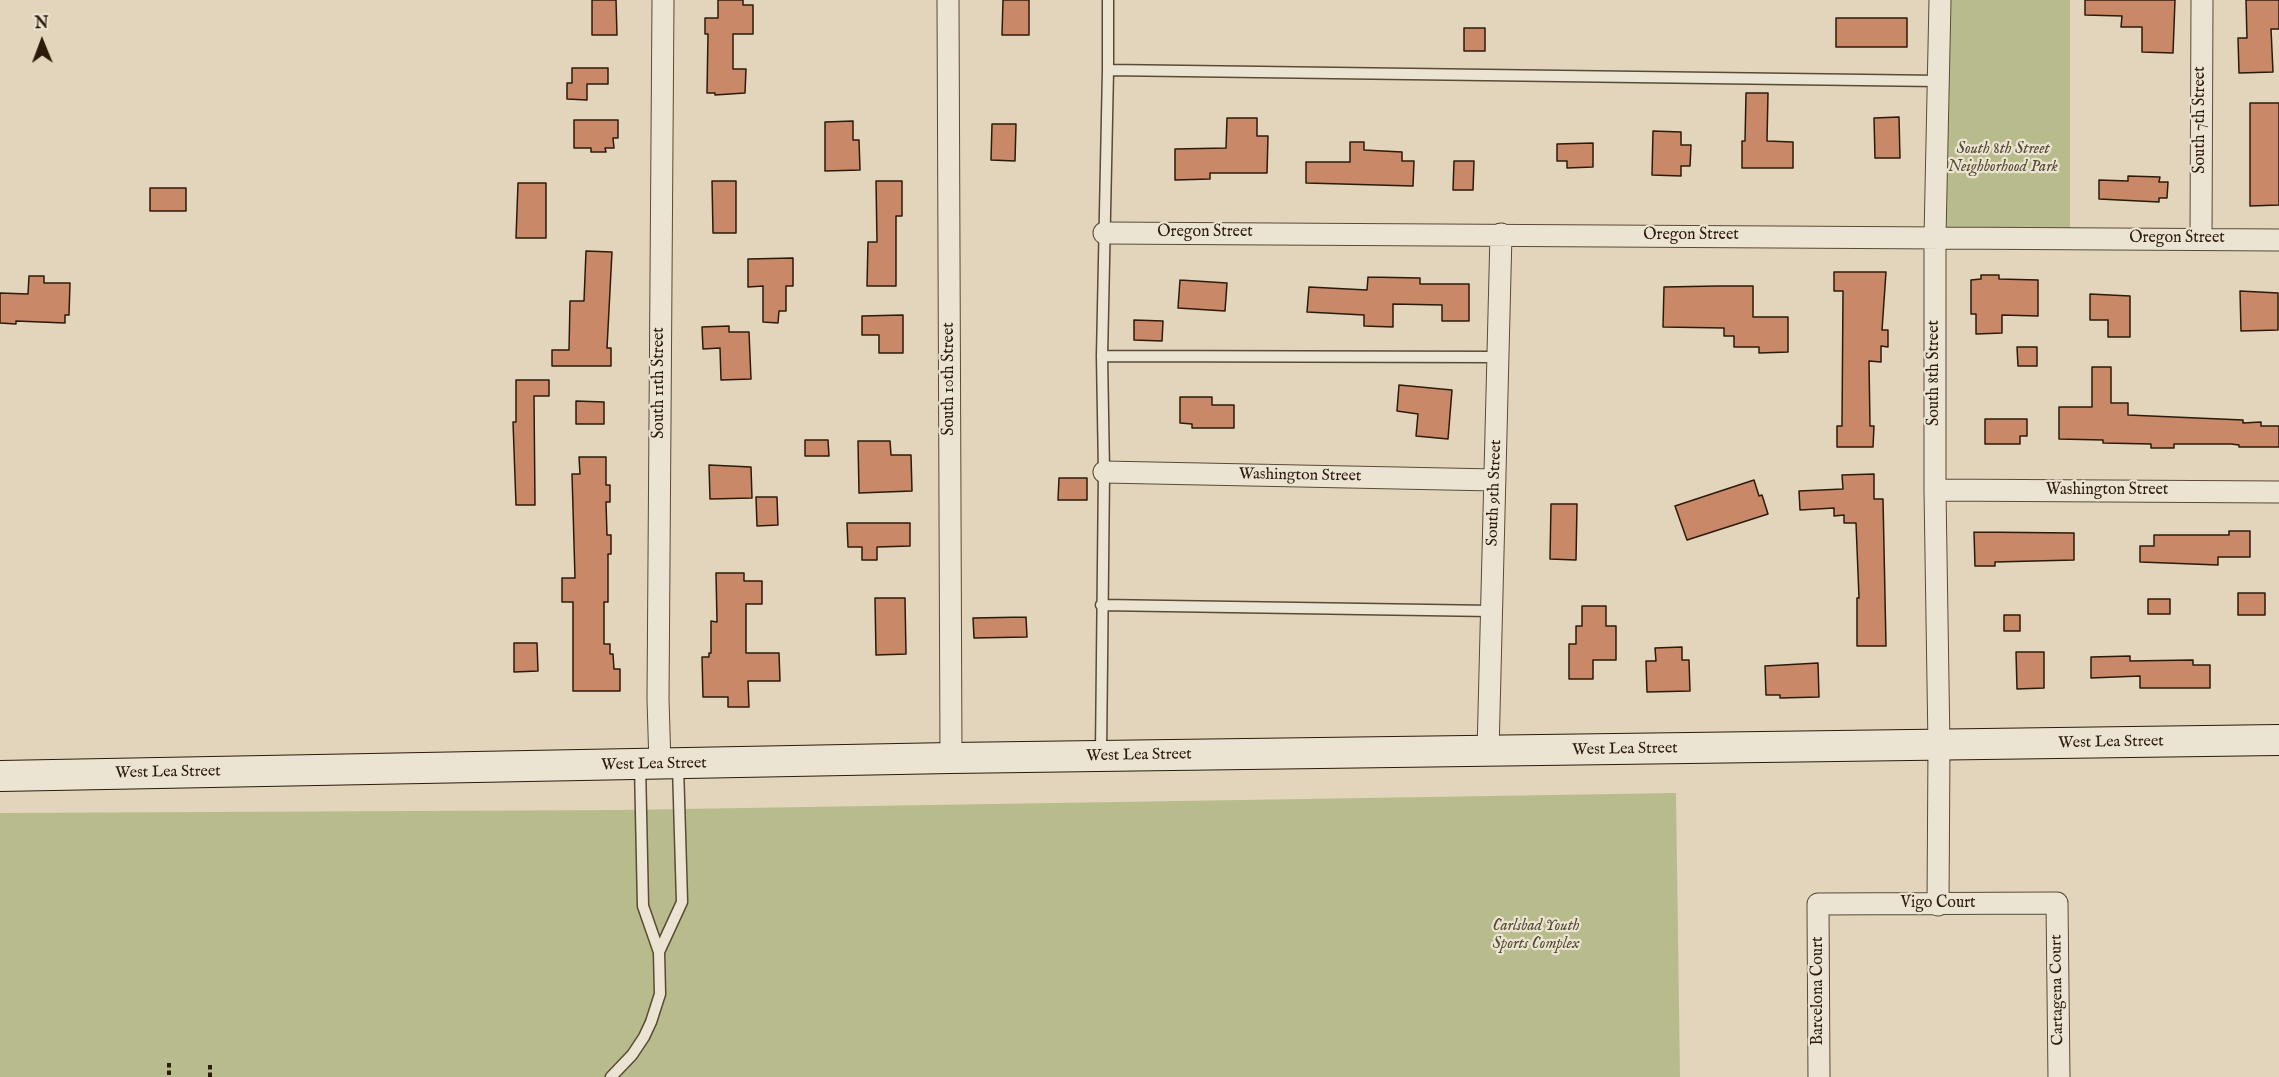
<!DOCTYPE html>
<style>
body{margin:0}
#map{position:relative;width:2279px;height:1077px;overflow:hidden;background:#e2d5bb;font-family:"IM FELL English",serif}
canvas{display:block}
.north{position:absolute;left:12px;top:12px;width:60px;height:60px;-webkit-text-stroke:4px #ece4d3;paint-order:stroke;rotate:359deg;font-size:16px;font-weight:700;line-height:24px;text-align:center;color:#2c1b0a}
.north::after{content:'';display:block;margin:auto;width:21px;height:27px;background:#2c1b0a;clip-path:polygon(50% 0,100% 100%,50% 72%,0 100%)}
</style>
<div id="map">
<canvas width="2279" height="1077"></canvas>
<div class="north">N</div>
</div>
<script>
const g = document.querySelector('canvas').getContext('2d');
g.lineJoin = 'round';
function paint(path, color) { g.fillStyle = color; g.fill(path, 'evenodd'); }
const poly = rows => new Path2D(rows.map(r => 'M' + r).join(''));
function strokePath(path, color, width, dash) { g.strokeStyle = color; g.lineWidth = width; g.lineCap = dash ? 'butt' : 'round'; g.setLineDash(dash || []); g.stroke(path); }
function drawText(font, color, halo, rows, align = 'center') {
  g.font = font + ' "IM FELL English",serif'; g.lineWidth = 4.5; g.setLineDash([]); g.textBaseline = 'middle'; g.strokeStyle = halo; g.fillStyle = color; for (const [text, x, y, turn = 0] of rows) {
    g.save(); g.translate(x, y); g.rotate((+turn || 0) * Math.PI / 180); g.textAlign = isNaN(turn) ? turn : align; if (halo) g.strokeText(text, 0, 0); g.fillText(text, 0, 0); g.restore();
  }
}
const green = poly([
 [1940,0,2070,0,2070,239,1935,237],
 [1676,793,1680,1077,0,1077,0,813,620,810]
]);
const building = poly([
 [592,0,616,0,617,35,592,35,592,0],
 [718,0,743,0,743,5,753,5,753,34,733,34,733,69,746,69,745,93,715,95,715,93,707,93,708,34,705,34,705,18,718,18,718,0],
 [1003,0,1029,0,1029,35,1002,35,1003,0],
 [2085,0,2175,0,2173,53,2142,52,2142,27,2121,27,2122,16,2085,15,2085,0],
 [2246,0,2279,0,2279,29,2271,29,2273,72,2239,73,2238,38,2247,38,2246,0],
 [1836,18,1907,18,1907,47,1836,47,1836,18],
 [1464,28,1485,28,1485,51,1464,51,1464,28],
 [572,68,608,68,608,84,587,84,587,100,567,99,567,83,572,83,572,68],
 [1746,93,1768,93,1767,141,1793,142,1793,168,1742,168,1742,141,1745,141,1746,93],
 [2250,103,2279,103,2279,205,2250,206,2250,103],
 [1899,117,1900,158,1875,158,1874,118,1899,117],
 [1227,118,1257,118,1257,136,1268,136,1267,173,1210,173,1210,179,1175,180,1175,149,1226,148,1227,118],
 [574,120,618,120,618,138,613,138,614,148,605,148,606,152,591,152,591,148,574,148,574,120],
 [853,121,853,140,859,140,860,170,825,171,825,122,853,121],
 [992,124,1016,124,1015,161,991,160,992,124],
 [1653,131,1681,132,1681,145,1691,145,1690,166,1681,166,1681,176,1652,175,1653,131],
 [1350,142,1364,142,1364,150,1402,152,1402,161,1414,161,1413,186,1306,183,1306,162,1350,162,1350,142],
 [1593,143,1593,167,1567,168,1567,161,1557,161,1557,144,1593,143],
 [1454,161,1474,161,1473,190,1453,190,1454,161],
 [2128,176,2160,177,2159,182,2168,182,2167,198,2159,198,2159,202,2099,199,2099,180,2128,181,2128,176],
 [712,181,736,181,736,233,713,233,712,181],
 [876,181,902,181,902,216,896,216,896,286,867,286,868,242,877,242,876,181],
 [518,183,546,183,546,238,516,238,518,183],
 [150,188,186,188,186,211,150,211,150,188],
 [586,251,612,252,607,348,611,348,611,366,552,366,552,350,569,350,570,301,584,301,586,251],
 [793,258,793,286,786,286,786,311,779,311,778,323,763,322,763,286,748,287,748,259,793,258],
 [1834,272,1886,272,1882,330,1888,330,1888,347,1881,346,1881,362,1869,361,1870,426,1874,426,1873,447,1837,447,1837,426,1842,426,1843,291,1834,291,1834,272],
 [1981,275,1999,275,1999,279,2038,280,2038,316,2002,315,2002,333,1976,334,1976,314,1971,314,1971,280,1981,279,1981,275],
 [29,276,44,276,44,283,70,283,69,315,65,315,65,323,16,321,16,324,0,323,0,293,28,294,29,276],
 [1368,277,1420,278,1420,284,1469,284,1469,321,1442,321,1442,305,1393,304,1393,327,1364,326,1364,315,1307,312,1309,287,1367,290,1368,277],
 [1180,280,1227,283,1225,311,1178,308,1180,280],
 [1718,286,1753,286,1753,317,1788,317,1788,352,1759,353,1759,347,1734,347,1734,336,1724,336,1724,328,1663,327,1664,287,1718,286],
 [2240,291,2278,293,2278,330,2241,331,2240,291],
 [2090,294,2130,296,2130,337,2108,337,2108,320,2090,320,2090,294],
 [903,315,903,353,879,353,879,335,862,335,862,316,903,315],
 [1134,320,1163,321,1162,341,1134,340,1134,320],
 [729,326,729,332,749,332,751,379,721,380,720,348,703,349,702,327,729,326],
 [2017,347,2037,347,2037,366,2018,366,2017,347],
 [2092,367,2111,367,2111,403,2128,403,2128,415,2243,420,2243,423,2261,422,2261,426,2279,426,2279,447,2239,447,2239,445,2231,444,2174,444,2174,448,2151,448,2151,444,2103,443,2103,440,2059,439,2059,407,2092,407,2092,367],
 [516,380,549,380,549,396,534,396,535,505,516,505,513,422,516,422,516,380],
 [1399,385,1452,390,1448,439,1416,436,1418,414,1397,411,1399,385],
 [1180,397,1212,397,1212,405,1234,405,1234,428,1192,428,1192,424,1180,423,1180,397],
 [576,401,604,402,604,424,576,424,576,401],
 [1985,419,2027,419,2027,436,2020,436,2020,444,1985,444,1985,419],
 [805,440,828,440,829,456,805,456,805,440],
 [858,441,890,441,891,455,911,455,912,491,859,493,858,441],
 [579,457,606,457,606,485,610,485,610,502,606,502,607,535,611,535,611,554,608,554,608,602,604,602,604,644,610,644,610,654,613,654,614,669,620,669,620,691,573,691,573,602,562,602,562,578,575,578,572,474,580,474,579,457],
 [709,465,751,467,752,498,710,499,709,465],
 [1874,474,1874,499,1883,499,1886,646,1857,646,1857,598,1859,598,1856,523,1844,523,1844,515,1834,516,1834,508,1800,510,1799,491,1843,489,1842,475,1874,474],
 [1059,478,1087,478,1087,500,1058,500,1059,478],
 [1754,480,1759,496,1762,495,1768,514,1687,540,1675,506,1754,480],
 [756,497,777,497,778,525,757,526,756,497],
 [1551,504,1577,504,1576,560,1550,559,1551,504],
 [847,523,910,523,910,546,877,547,877,560,862,560,862,547,848,547,847,523],
 [2229,531,2250,531,2250,557,2218,557,2218,565,2140,562,2140,546,2154,546,2154,535,2229,535,2229,531],
 [1974,532,2074,533,2074,560,1995,562,1995,566,1975,566,1974,532],
 [716,573,744,573,744,581,762,581,762,604,746,604,746,653,779,653,780,681,748,681,749,707,728,707,728,697,703,697,702,657,709,657,709,653,711,653,711,621,717,622,716,573],
 [2238,593,2265,593,2265,615,2238,615,2238,593],
 [875,598,905,598,906,654,876,655,875,598],
 [2148,599,2170,599,2170,614,2148,614,2148,599],
 [1582,606,1606,606,1606,626,1616,626,1616,660,1593,660,1593,679,1569,679,1569,644,1576,644,1576,626,1582,626,1582,606],
 [2004,615,2020,615,2020,631,2004,631,2004,615],
 [1026,617,1027,637,974,638,973,618,1026,617],
 [514,643,537,643,538,671,514,672,514,643],
 [1682,647,1682,660,1689,660,1690,691,1647,692,1646,661,1656,661,1655,648,1682,647],
 [2016,652,2044,652,2044,688,2017,689,2016,652],
 [2130,656,2130,661,2193,660,2193,665,2210,665,2210,688,2140,688,2140,676,2091,678,2091,657,2130,656],
 [1818,663,1819,697,1780,698,1780,695,1766,695,1765,666,1818,663]
]);
const path = poly([
 [169,1063,169,1077],
 [210,1065,210,1077]
]);
const lane = poly([
 [1108,70,1108,0],
 [1102,356,1108,70,1938,81],
 [1101,605,1492,611],
 [1101,754,1104,472,1102,356,1499,357],
 [659,952,682,902,678,766],
 [611,1077,632,1055,644,1037,651,1022,660,994,659,952,643,906,640,765]
]);
const street = poly([
 [948,0,951,758],
 [1104,233,2279,240],
 [2201,239,2202,0],
 [1104,472,1495,480],
 [1935,490,2279,492],
 [1488,752,1501,234],
 [660,765,658,699,663,0],
 [1938,905,1939,746,1935,490,1935,237,1940,0],
 [1819,1077,1818,904,2057,903,2059,1077]
]);
const secondary = poly([
 [0,776,951,758,2279,740]
]);
const streetNames = [
 ["South 7th Street",2201,120,-90],
 ["Oregon Street",1205,233],
 ["Oregon Street",1691,236],
 ["Oregon Street",2177,239],
 ["South 8th Street",1935,373,-90],
 ["South 10th Street",950,379,-90],
 ["South 11th Street",660,383,-90],
 ["Washington Street",1300,476,1],
 ["Washington Street",2107,491],
 ["South 9th Street",1495,493,-88],
 ["West Lea Street",2111,743,-1],
 ["West Lea Street",1625,750,-1],
 ["West Lea Street",1139,756,-1],
 ["West Lea Street",654,765,-1],
 ["West Lea Street",168,773,-1],
 ["Vigo Court",1938,904],
 ["Cartagena Court",2058,990,-91],
 ["Barcelona Court",1819,991,-90]
];
const parkNames = [
 ["South 8th Street",2003,150],
 ["Neighborhood Park",2003,168],
 ["Carlsbad Youth",1536,927],
 ["Sports Complex",1536,945]
];
paint(green, '#b8bc8c');
paint(building, '#c98868');
strokePath(building, '#2c1b0a', 1.5);
strokePath(lane, '#5a4a36', 13);
strokePath(street, '#5a4a36', 23);
strokePath(secondary, '#2c1b0a', 32);
strokePath(path, '#2c1b0a', 4, [4.5, 3]);
strokePath(lane, '#ece4d3', 10);
strokePath(street, '#ece4d3', 21);
strokePath(secondary, '#ece4d3', 30);
drawText('16px', '#2c1b0a', '#ece4d3', streetNames);
drawText('italic 16px', '#564b31', '#ece4d3', parkNames);
</script>
